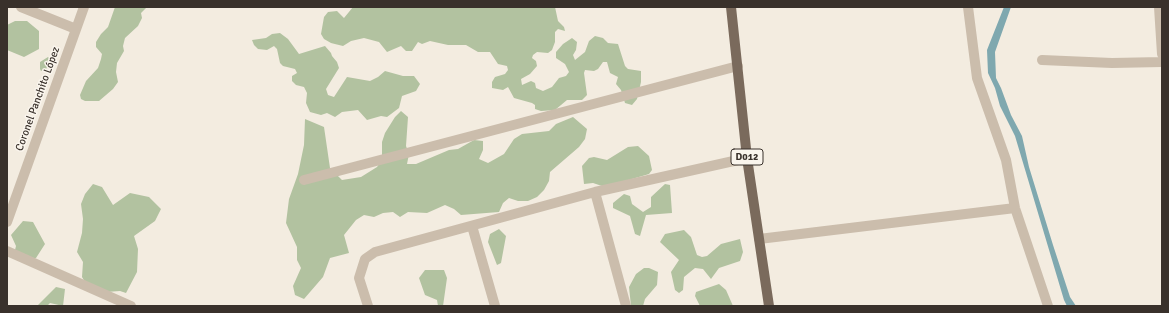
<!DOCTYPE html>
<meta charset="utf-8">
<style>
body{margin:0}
#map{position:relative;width:1169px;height:313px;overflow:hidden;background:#f3ece0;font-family:Signika,sans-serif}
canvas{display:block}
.frame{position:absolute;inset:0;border:8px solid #39312b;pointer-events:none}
</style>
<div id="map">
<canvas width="1169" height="313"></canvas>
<div class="frame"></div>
</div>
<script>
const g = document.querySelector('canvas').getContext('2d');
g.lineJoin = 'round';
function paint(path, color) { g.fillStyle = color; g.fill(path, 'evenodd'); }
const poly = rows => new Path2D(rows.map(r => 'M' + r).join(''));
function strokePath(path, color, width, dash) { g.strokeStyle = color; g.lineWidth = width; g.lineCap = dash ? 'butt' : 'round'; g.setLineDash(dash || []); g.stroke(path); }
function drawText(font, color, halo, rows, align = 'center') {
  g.font = font + ' Signika,sans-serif'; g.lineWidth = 3; g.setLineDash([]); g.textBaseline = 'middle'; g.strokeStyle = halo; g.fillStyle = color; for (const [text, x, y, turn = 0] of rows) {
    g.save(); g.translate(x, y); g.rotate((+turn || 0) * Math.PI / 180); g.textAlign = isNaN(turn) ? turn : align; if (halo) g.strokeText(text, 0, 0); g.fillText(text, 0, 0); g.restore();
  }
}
const green = poly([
 [115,7,147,7,141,13,142,18,138,26,125,38,123,46,124,51,117,63,116,72,118,82,113,89,99,101,85,101,81,99,80,95,86,81,98,68,101,59,102,54,96,47,96,42,101,34,108,27],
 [353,7,555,7,558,21,564,27,565,31,558,29,555,32,555,42,552,50,548,53,537,52,533,55,532,58,536,61,537,66,530,74,521,79,522,85,531,81,535,83,536,88,543,91,552,87,559,78,566,76,569,72,565,64,556,58,556,52,563,44,572,38,577,42,576,50,573,55,575,60,585,52,589,41,595,36,603,38,608,43,618,44,625,66,628,69,641,71,641,82,637,99,632,105,625,103,621,90,616,84,618,77,610,73,607,62,603,62,598,69,594,71,585,70,584,73,587,95,582,100,567,100,555,110,541,111,535,109,535,105,532,103,514,98,508,87,503,90,492,88,492,82,495,77,505,74,508,70,507,66,498,64,490,52,478,52,466,45,448,45,430,41,422,44,418,42,412,51,406,51,401,46,387,52,379,42,364,38,351,41,343,46,331,43,324,39,321,34,324,17,328,12,337,11,344,18],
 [15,21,27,21,39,31,39,49,24,57,7,50,7,25],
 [280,33,288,39,299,54,325,46,331,53,332,56,337,62,339,68,326,89,328,95,334,97,347,77,370,81,378,77,385,71,403,76,414,76,420,84,416,91,402,96,399,108,387,117,381,116,367,120,358,110,342,112,335,117,327,113,321,115,310,112,306,103,307,93,304,87,296,85,292,81,292,76,297,73,295,69,283,66,280,63,277,49,274,46,267,50,258,49,254,45,252,40,266,38,272,34],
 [48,57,53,61,54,65,41,71,40,69,40,62],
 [401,111,408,117,406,146,409,154,407,164,416,164,449,150,458,149,474,140,483,141,483,150,479,159,488,163,504,154,514,139,522,134,549,131,556,124,573,117,587,129,585,139,579,147,550,172,549,181,544,190,537,197,528,201,518,201,509,198,503,203,499,212,461,215,454,209,445,205,427,213,408,212,400,217,393,212,383,213,374,217,364,215,356,220,344,235,349,253,330,258,323,277,304,299,295,295,293,286,301,268,297,260,297,247,286,223,289,199,298,174,304,145,305,119,324,127,330,168,342,180,361,177,377,167,382,160,382,142,385,133,395,117],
 [638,146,649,156,652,170,649,174,605,187,593,183,584,184,582,166,589,158,594,157,607,160,628,147],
 [93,184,102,187,113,205,130,193,149,197,161,209,155,221,134,236,138,249,137,272,126,293,120,291,106,292,88,287,82,277,83,262,77,252,82,233,83,219,81,204,85,194],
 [665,184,670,185,672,213,646,215,640,236,635,234,630,216,613,208,613,203,624,194,630,196,632,204,643,212,651,207,651,197],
 [23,221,33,222,45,244,36,258,28,261,15,250,16,246,11,235],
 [499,229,506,236,501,263,497,265,488,242,490,234],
 [684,230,691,237,697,255,702,257,707,256,721,244,740,239,743,252,740,261,719,268,711,279,703,269,695,268,684,277,683,290,679,293,675,290,671,272,679,260,660,242,665,234],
 [644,268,649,268,658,272,657,285,645,299,643,306,631,306,629,287,636,274],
 [425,270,444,270,447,278,443,306,438,306,437,300,425,295,419,278],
 [719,284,726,290,733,306,700,306,695,296,696,292],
 [56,287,65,289,63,306,50,303,47,306,37,306]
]);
const water = poly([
 [1004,7,1011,7,995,52,996,78,1001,88,1011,115,1022,136,1029,167,1053,245,1070,297,1076,306,1067,306,1064,300,1015,136,1000,106,995,88,988,73,987,50]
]);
const minor = poly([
 [21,7,76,29],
 [968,7,977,78,1006,160,1015,208,1048,306],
 [1159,7,1162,54],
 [1042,60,1112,63,1162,62],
 [304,180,738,66],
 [595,192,626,306],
 [7,222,84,7],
 [472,226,495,306],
 [759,239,1015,208],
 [7,251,131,306],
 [368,306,359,278,365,259,375,252,595,192,747,158]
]);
const primary = poly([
 [731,7,747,158,769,306]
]);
const shields = [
 [747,157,32]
];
const shieldNames = [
 ["D012",747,157]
];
const streetNames = [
 ["Coronel Panchito López",38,99,-70]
];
paint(green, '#b2c2a0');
paint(water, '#7fa8af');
strokePath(minor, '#cbbdac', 10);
strokePath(primary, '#7a6a5c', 10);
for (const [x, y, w] of shields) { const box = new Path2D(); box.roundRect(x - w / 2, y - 8, w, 16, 3); g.fillStyle = '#faf5ed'; g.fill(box); strokePath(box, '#39312b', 1); }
drawText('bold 10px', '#39312b', null, shieldNames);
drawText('11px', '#39312b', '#faf5ed', streetNames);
</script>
